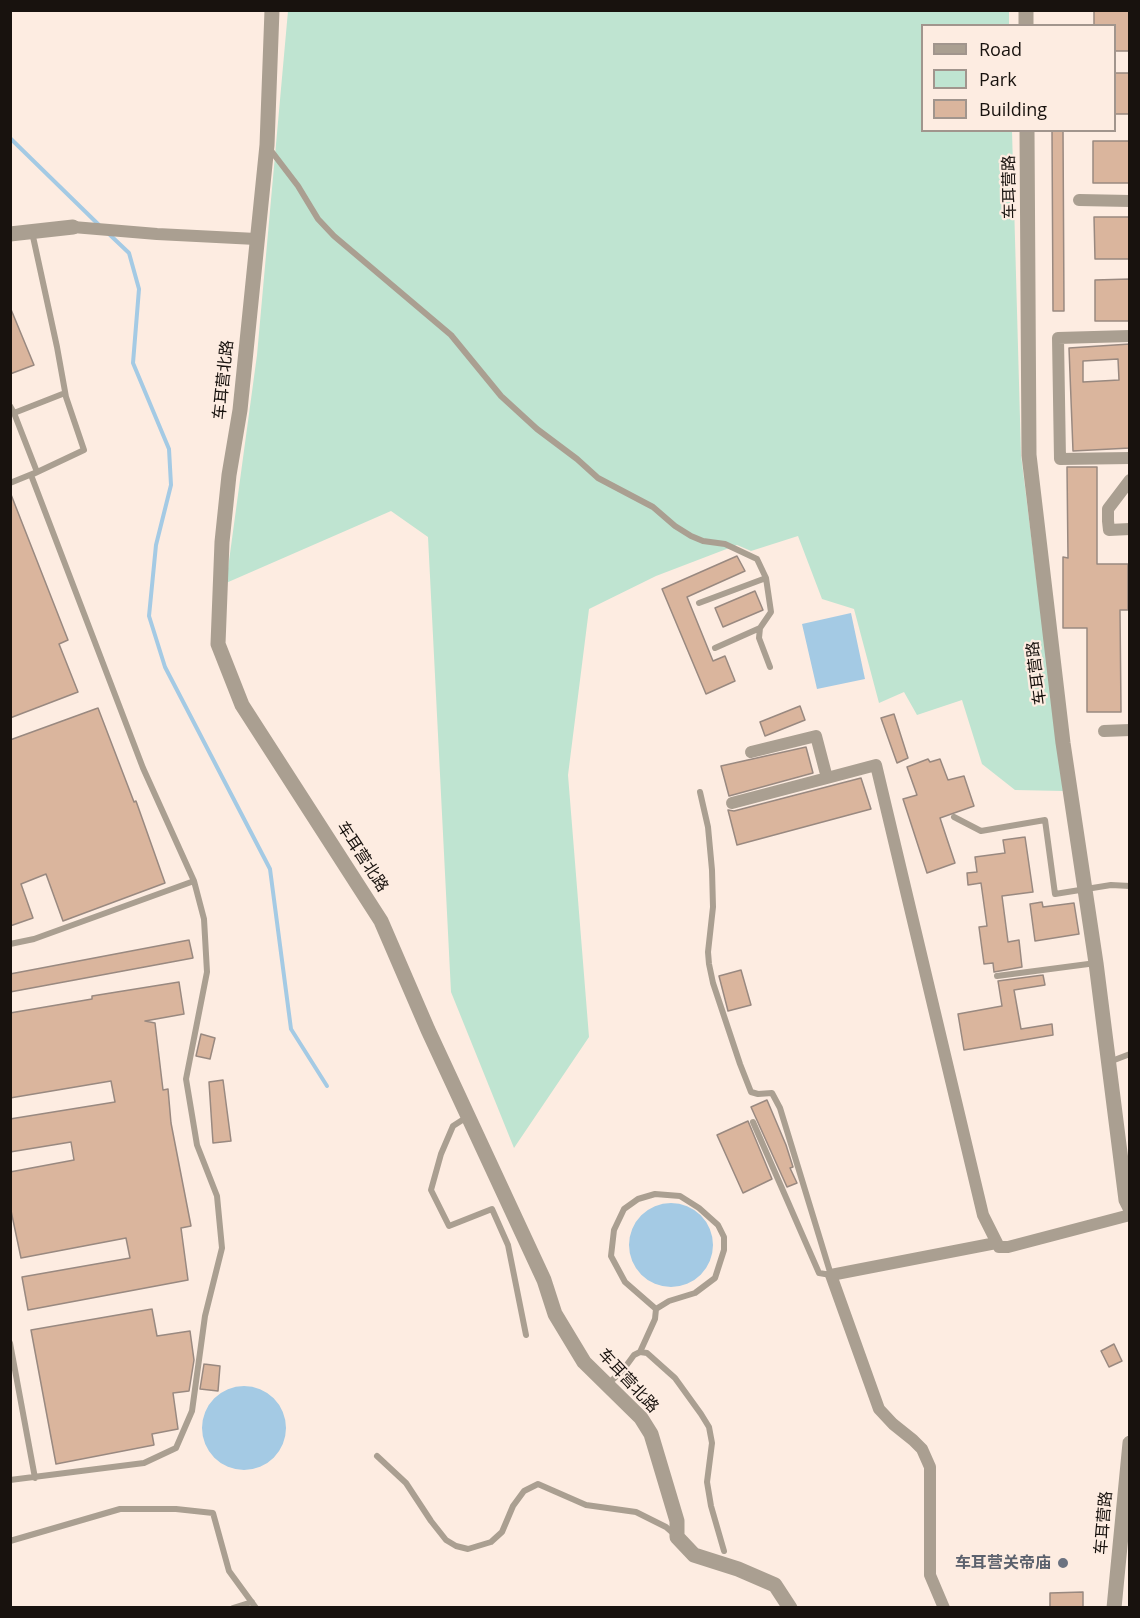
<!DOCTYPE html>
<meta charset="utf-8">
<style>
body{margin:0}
#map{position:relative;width:1140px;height:1618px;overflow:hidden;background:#fdece1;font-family:"Open Sans",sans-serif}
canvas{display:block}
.frame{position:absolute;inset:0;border:12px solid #18120e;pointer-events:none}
.legend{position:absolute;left:921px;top:24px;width:195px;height:108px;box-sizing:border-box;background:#fdece1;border:2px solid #a1958d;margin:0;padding:8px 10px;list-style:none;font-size:18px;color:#18120e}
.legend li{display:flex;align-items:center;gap:12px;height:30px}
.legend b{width:30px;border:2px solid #a1958d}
</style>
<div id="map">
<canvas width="1140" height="1618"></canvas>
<div class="frame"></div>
<ul class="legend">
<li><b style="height:8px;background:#aa9f91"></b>Road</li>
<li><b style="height:16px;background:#bfe4d1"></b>Park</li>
<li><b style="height:16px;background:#dab59d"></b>Building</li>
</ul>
</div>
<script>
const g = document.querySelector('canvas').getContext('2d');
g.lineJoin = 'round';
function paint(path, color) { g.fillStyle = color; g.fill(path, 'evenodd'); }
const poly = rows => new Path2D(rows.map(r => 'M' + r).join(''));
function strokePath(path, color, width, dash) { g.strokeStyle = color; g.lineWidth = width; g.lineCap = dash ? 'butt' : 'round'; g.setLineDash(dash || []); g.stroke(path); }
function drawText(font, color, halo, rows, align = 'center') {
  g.font = font + ' "Open Sans","Noto Sans SC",sans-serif'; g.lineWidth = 4.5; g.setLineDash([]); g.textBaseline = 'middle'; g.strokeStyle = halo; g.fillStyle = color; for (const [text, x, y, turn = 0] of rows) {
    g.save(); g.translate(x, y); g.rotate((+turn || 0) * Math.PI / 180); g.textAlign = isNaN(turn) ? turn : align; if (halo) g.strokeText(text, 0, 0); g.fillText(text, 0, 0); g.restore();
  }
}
const green = poly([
 [288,11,1009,11,1009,25,922,26,922,130,1012,131,1021,455,1063,791,1015,790,982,764,962,700,917,715,904,692,879,703,854,609,822,599,798,536,751,551,737,545,656,576,589,609,568,775,589,1037,514,1148,451,992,428,537,391,511,226,583,257,355]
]);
const water = poly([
 [851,613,865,679,817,689,802,624],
 '629 1245a42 42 0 1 1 84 0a42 42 0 1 1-84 0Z',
 '202 1428a42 42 0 1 1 84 0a42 42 0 1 1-84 0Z'
]);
const stream = poly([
 [10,138,99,225],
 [109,234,129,253,139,289,133,363,169,449,171,485,156,545,149,616,165,667,270,869,291,1029,327,1086]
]);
const building = poly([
 [1094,10,1130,10,1130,51,1114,51,1114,26,1094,26,1094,10],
 [1114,73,1130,73,1130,114,1114,114,1114,73],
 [1052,130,1063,130,1064,311,1053,311,1052,130],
 [1093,141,1130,141,1130,183,1093,183,1093,141],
 [1094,217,1130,217,1130,259,1095,259,1094,217],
 [1130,279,1130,321,1095,321,1095,280,1130,279],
 [10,307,34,365,10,374,10,307],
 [1130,344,1130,448,1073,451,1069,348,1130,344],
 [1118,359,1119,380,1083,382,1083,361,1118,359],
 [1067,467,1097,467,1097,564,1128,564,1128,610,1120,610,1121,712,1087,712,1087,628,1063,628,1063,557,1068,558,1067,467],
 [10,492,68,640,59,644,78,692,10,718,10,492],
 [737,556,745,571,687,597,713,661,725,656,735,681,706,694,662,589,737,556],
 [755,591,763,610,723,627,715,608,755,591],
 [800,706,805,720,765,736,760,722,800,706],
 [98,708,134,802,136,801,165,883,63,921,46,874,21,884,33,918,10,926,10,740,98,708],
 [894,714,908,758,897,763,881,718,894,714],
 [806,747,813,773,729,796,721,766,806,747],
 [928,759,930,762,940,759,948,780,964,776,974,806,940,818,955,863,927,873,903,799,917,795,907,767,928,759],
 [861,778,871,809,737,845,728,810,734,811,861,778],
 [1025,837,1033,892,1002,896,1008,942,1019,940,1022,967,994,972,993,963,984,964,979,927,987,926,981,883,968,885,967,873,977,872,975,857,1005,853,1003,840,1025,837],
 [1042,902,1043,907,1074,903,1079,934,1035,941,1030,904,1042,902],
 [189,940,193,958,10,992,10,974,189,940],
 [741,970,751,1005,728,1011,719,976,741,970],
 [1043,975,1045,985,1014,990,1021,1029,1052,1024,1053,1035,964,1050,958,1014,1002,1006,998,981,1043,975],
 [179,982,184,1014,145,1021,155,1023,163,1090,168,1089,171,1123,191,1226,181,1228,188,1280,28,1310,22,1277,130,1258,126,1238,21,1258,10,1206,10,1172,74,1160,71,1142,10,1152,10,1119,115,1102,111,1081,10,1098,10,1013,92,999,92,996,179,982],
 [201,1034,215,1038,210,1059,196,1056,201,1034],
 [223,1080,231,1141,213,1143,209,1082,223,1080],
 [767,1100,786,1145,793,1167,790,1168,797,1183,787,1187,751,1107,767,1100],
 [748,1121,772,1179,743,1193,717,1135,748,1121],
 [152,1309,157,1336,190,1331,194,1360,189,1391,173,1393,178,1429,152,1434,154,1445,56,1464,31,1330,152,1309],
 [1114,1344,1122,1361,1109,1367,1101,1351,1114,1344],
 [204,1364,220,1366,218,1391,200,1389,204,1364],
 [1083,1592,1083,1608,1050,1608,1050,1593,1083,1592]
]);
const service = poly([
 [269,148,298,186,318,219,334,236,451,335,501,396,537,429,577,459,598,478,653,507,675,526,691,536,703,541,725,544,757,559,766,578,771,612,760,628,759,638,770,667],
 [10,406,14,413,65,393],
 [10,483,37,472,14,413],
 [699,603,766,578],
 [715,648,760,628],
 [700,792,708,827,712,870,713,907,708,952,709,964,713,983,740,1064,751,1092,758,1094,772,1093,780,1108,831,1275,819,1273,753,1122],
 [954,817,981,831,1045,820,1055,894,1111,885,1130,886],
 [10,944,34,939,194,881],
 [997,976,1096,963],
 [1109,1062,1130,1054],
 [467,1117,453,1126,441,1154,431,1190,449,1226,492,1209,508,1245,526,1335],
 [10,1343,35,1478],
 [640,1352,655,1319,656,1309,625,1282,611,1256,614,1230,624,1209,638,1199,655,1194,680,1196,699,1208,718,1225,724,1237,724,1250,715,1278,695,1293,669,1301,656,1309],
 [608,1384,623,1370,634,1355,640,1352,647,1353,675,1378,701,1414,709,1427,712,1443,707,1482,711,1506,724,1551],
 [377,1456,406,1483,431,1521,446,1540,456,1546,468,1549,491,1542,502,1532,513,1506,524,1491,538,1484,586,1505,636,1512,666,1527,674,1534],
 [10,1480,144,1463,176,1448,192,1411,205,1316,222,1248,217,1196,197,1145,186,1079,207,972,204,919,194,881,143,768,31,475,84,450,66,397,57,347,32,232],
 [10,1541,120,1509,176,1509,213,1513,229,1571,256,1608],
 [233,1608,252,1602]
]);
const minor = poly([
 [1079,200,1130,201],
 [73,227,157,234,256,239],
 [1130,336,1058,338,1060,459,1130,458],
 [1130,480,1108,509,1108,521,1109,530,1130,529],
 [1104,731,1130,730],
 [751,752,816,736,827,778,876,765,983,1215,999,1247,1008,1247,1130,1215],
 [732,803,827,778],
 [944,1608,930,1575,930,1467,922,1449,913,1440,893,1424,879,1409,831,1275,996,1243]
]);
const tertiary = poly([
 [272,10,267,145,240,410,229,475,222,542,218,644,242,705,381,921,428,1030,544,1280,555,1314,584,1362,641,1418,651,1434,677,1521,677,1537,694,1555,738,1569,775,1585,790,1608],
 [1026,10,1026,26],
 [1027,130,1029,455,1063,743,1096,963,1126,1200,1130,1208],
 [10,234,73,227],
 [1114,1608,1130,1443]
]);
const markers = [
 [1063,1563,6,"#6b7280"]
];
const streetNames = [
 ["车耳营路",1010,187,-91],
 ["车耳营北路",224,380,-84],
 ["车耳营路",1037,673,-97],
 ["车耳营北路",362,857,57],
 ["车耳营北路",628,1381,47],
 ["车耳营路",1104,1523,-85]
];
const worshipNames = [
 ["车耳营关帝庙",1051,1563]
];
paint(green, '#bfe4d1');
paint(water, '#a4cae4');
strokePath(stream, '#a4cae4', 4);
paint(building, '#dab59d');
strokePath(building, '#998980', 1.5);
strokePath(service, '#aa9f91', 6);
strokePath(minor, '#aa9f91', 12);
strokePath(tertiary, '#aa9f91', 15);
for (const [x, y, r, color] of markers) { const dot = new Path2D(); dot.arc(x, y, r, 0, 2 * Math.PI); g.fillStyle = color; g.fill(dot); strokePath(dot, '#fdece1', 2); }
drawText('16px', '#18120e', '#fdece1', streetNames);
drawText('bold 16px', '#5b616d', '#fdece1', worshipNames, 'right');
</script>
